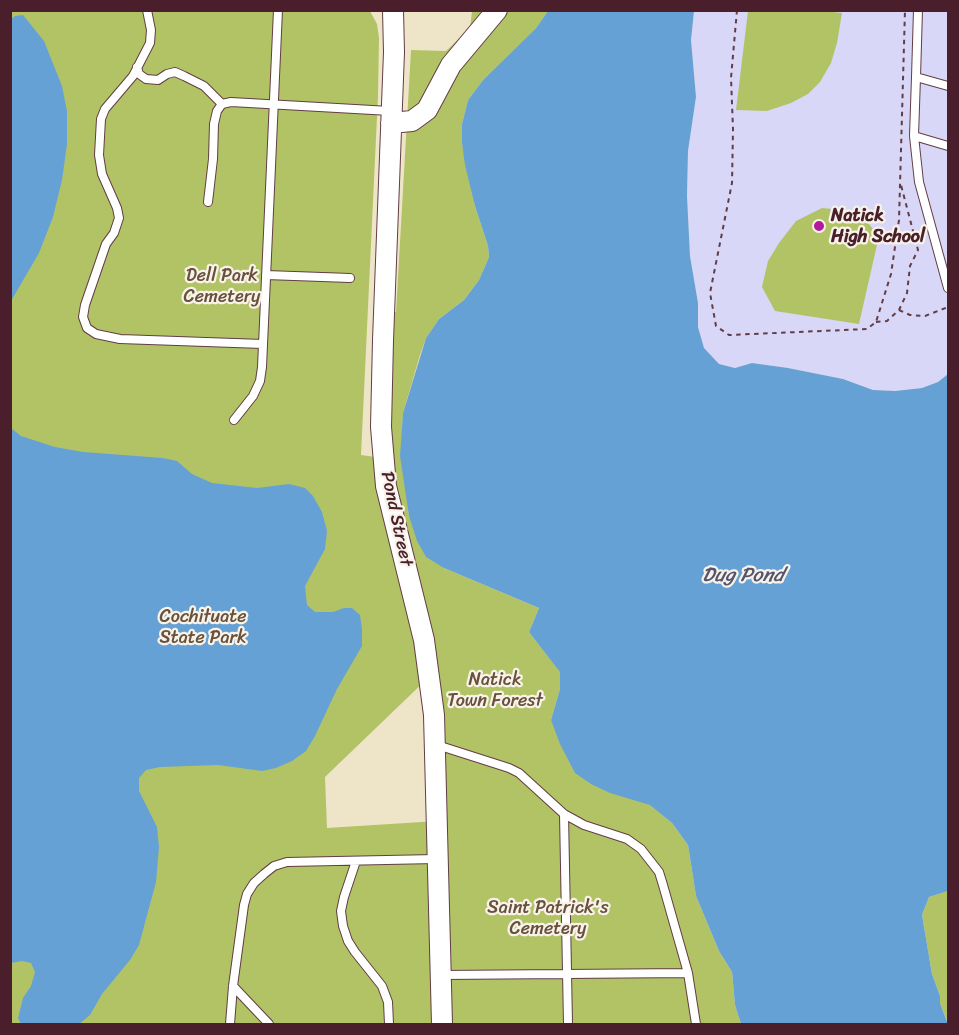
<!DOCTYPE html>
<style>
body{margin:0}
#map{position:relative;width:959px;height:1035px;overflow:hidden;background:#eee5c9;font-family:Sriracha,sans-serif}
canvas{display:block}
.frame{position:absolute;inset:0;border:12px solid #4a1f2b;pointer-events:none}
</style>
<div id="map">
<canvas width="959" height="1035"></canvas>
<div class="frame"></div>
</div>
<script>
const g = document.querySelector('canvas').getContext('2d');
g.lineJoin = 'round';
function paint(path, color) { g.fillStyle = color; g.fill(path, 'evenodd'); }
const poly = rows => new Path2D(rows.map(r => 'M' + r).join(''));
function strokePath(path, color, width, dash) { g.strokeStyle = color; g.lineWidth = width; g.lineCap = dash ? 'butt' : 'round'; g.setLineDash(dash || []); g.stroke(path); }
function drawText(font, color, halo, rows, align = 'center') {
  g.font = font + ' Sriracha,sans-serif'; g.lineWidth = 4.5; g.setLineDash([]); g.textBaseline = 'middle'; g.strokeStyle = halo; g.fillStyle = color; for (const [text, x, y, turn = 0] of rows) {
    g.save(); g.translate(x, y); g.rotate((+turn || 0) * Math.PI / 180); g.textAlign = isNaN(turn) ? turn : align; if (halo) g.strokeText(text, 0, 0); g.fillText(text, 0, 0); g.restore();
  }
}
const built = poly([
 [694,11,948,11,948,374,938,382,922,388,895,391,873,390,843,379,788,368,752,363,735,368,719,364,704,349,698,327,698,303,690,256,687,196,688,151,696,97,691,40]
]);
const green = poly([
 [10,11,370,11,377,24,379,38,378,96,361,455,383,458,384,311,396,312,411,50,446,51,470,28,472,11,548,11,536,28,483,80,468,100,462,124,462,143,475,206,488,246,489,257,479,280,464,300,439,319,426,338,420,355,403,413,402,434,409,516,444,568,539,608,529,632,560,671,560,689,551,720,672,823,688,845,696,896,719,951,732,972,735,1005,741,1024,11,1024],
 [429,677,437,821,327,828,325,777],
 [824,11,842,13,837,43,831,63,820,82,808,94,791,103,767,111,736,110,748,11],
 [822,208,850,211,868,223,879,236,859,324,775,311,762,287,768,261,779,243,796,221],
 [948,891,948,1023,940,1003,940,996,932,974,922,915,929,897]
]);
const water = poly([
 [548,11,694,11,691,40,696,97,688,151,687,196,690,256,698,303,698,327,704,348,719,364,735,368,752,363,788,368,843,379,873,390,895,391,922,388,938,382,948,374,948,891,929,897,922,915,932,974,940,996,940,1003,948,1024,741,1024,735,1005,732,972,719,951,696,896,688,845,672,823,650,805,610,793,591,784,575,773,560,744,551,720,560,689,560,672,529,632,539,608,444,568,426,557,417,541,409,516,400,456,403,413,426,338,439,319,464,300,479,280,489,257,488,246,475,206,465,165,462,143,462,124,468,100,483,80,536,28],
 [23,15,44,41,62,86,67,111,67,144,62,180,53,217,39,253,11,301,10,20,15,16],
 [11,428,21,436,55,447,83,452,163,458,177,461,192,474,212,483,257,488,289,484,305,488,313,496,322,512,327,531,325,549,305,586,307,605,315,612,333,612,344,608,352,608,360,615,362,629,362,646,337,689,315,736,306,751,292,761,276,768,262,771,218,765,160,767,146,770,139,778,139,791,157,827,159,847,156,882,139,945,130,960,102,994,90,1015,79,1024,21,1024,18,1018,23,998,31,986,35,972,31,963,22,961,11,963]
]);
const path = poly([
 [737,10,731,78,733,129,732,183,710,293,716,326,729,335,867,329,876,322,891,274,899,220,905,10],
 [899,310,910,315,925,316,948,307],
 [876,322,887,321,899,310,907,293,910,266,918,250,901,185]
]);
const service = poly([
 [147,10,151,30,150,43,133,76,105,109,101,119,99,155,102,174,117,208,119,218,114,233,106,244,85,305,83,317,87,328,96,334,120,339,263,344],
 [918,10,916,77,948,86],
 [137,67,139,74,146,79,158,80,167,74,175,72,184,76,204,86,222,104],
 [916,77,914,136,919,182,948,288],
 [914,136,948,146],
 [208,202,213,159,214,124,217,111,222,104,231,102,390,111],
 [266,275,350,278],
 [234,420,253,396,260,381,262,367,278,10],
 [437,745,509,768,519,773,564,814,584,825,627,839,641,849,659,872,663,885,688,973,696,1024],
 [564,814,568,1024],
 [356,861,344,897,341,911,343,926,348,941,355,952,382,986,388,1002,389,1024],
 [441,975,688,973],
 [233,986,269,1024],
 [230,1024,233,986,244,905,247,894,254,883,264,874,274,866,287,862,436,859]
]);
const tertiary = poly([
 [393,10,394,52,383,340,381,427,386,486,424,640,434,715,442,1024],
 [391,123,412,121,427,110,451,65,497,10]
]);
const markers = [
 [819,226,6,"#b5179e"]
];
const poiNames = [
 ["Natick",831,216],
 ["High School",831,237]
];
const parkNames = [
 ["Dell Park",222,276],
 ["Cemetery",222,297],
 ["Cochituate",203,617],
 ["State Park",203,638],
 ["Natick",495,680],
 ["Town Forest",495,701],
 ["Saint Patrick's",548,908],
 ["Cemetery",548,929]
];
const streetNames = [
 ["Pond Street",396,519,78]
];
const waterNames = [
 ["Dug Pond",743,576]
];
paint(built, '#d8d7f8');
paint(green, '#b2c366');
paint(water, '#66a1d6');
strokePath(service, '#633d43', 10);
strokePath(tertiary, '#633d43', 22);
strokePath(path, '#633d43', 2, [4.5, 4.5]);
strokePath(service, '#fff', 8);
strokePath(tertiary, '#fff', 20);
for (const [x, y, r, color] of markers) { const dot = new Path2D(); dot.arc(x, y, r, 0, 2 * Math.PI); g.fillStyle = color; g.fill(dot); strokePath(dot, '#f7f3e8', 2); }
drawText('bold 18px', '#4a1f2b', '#f7f3e8', poiNames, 'left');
drawText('18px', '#69503d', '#f7f3e8', parkNames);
drawText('18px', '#4a1f2b', '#f7f3e8', streetNames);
drawText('italic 20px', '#55536f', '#f7f3e8', waterNames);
</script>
